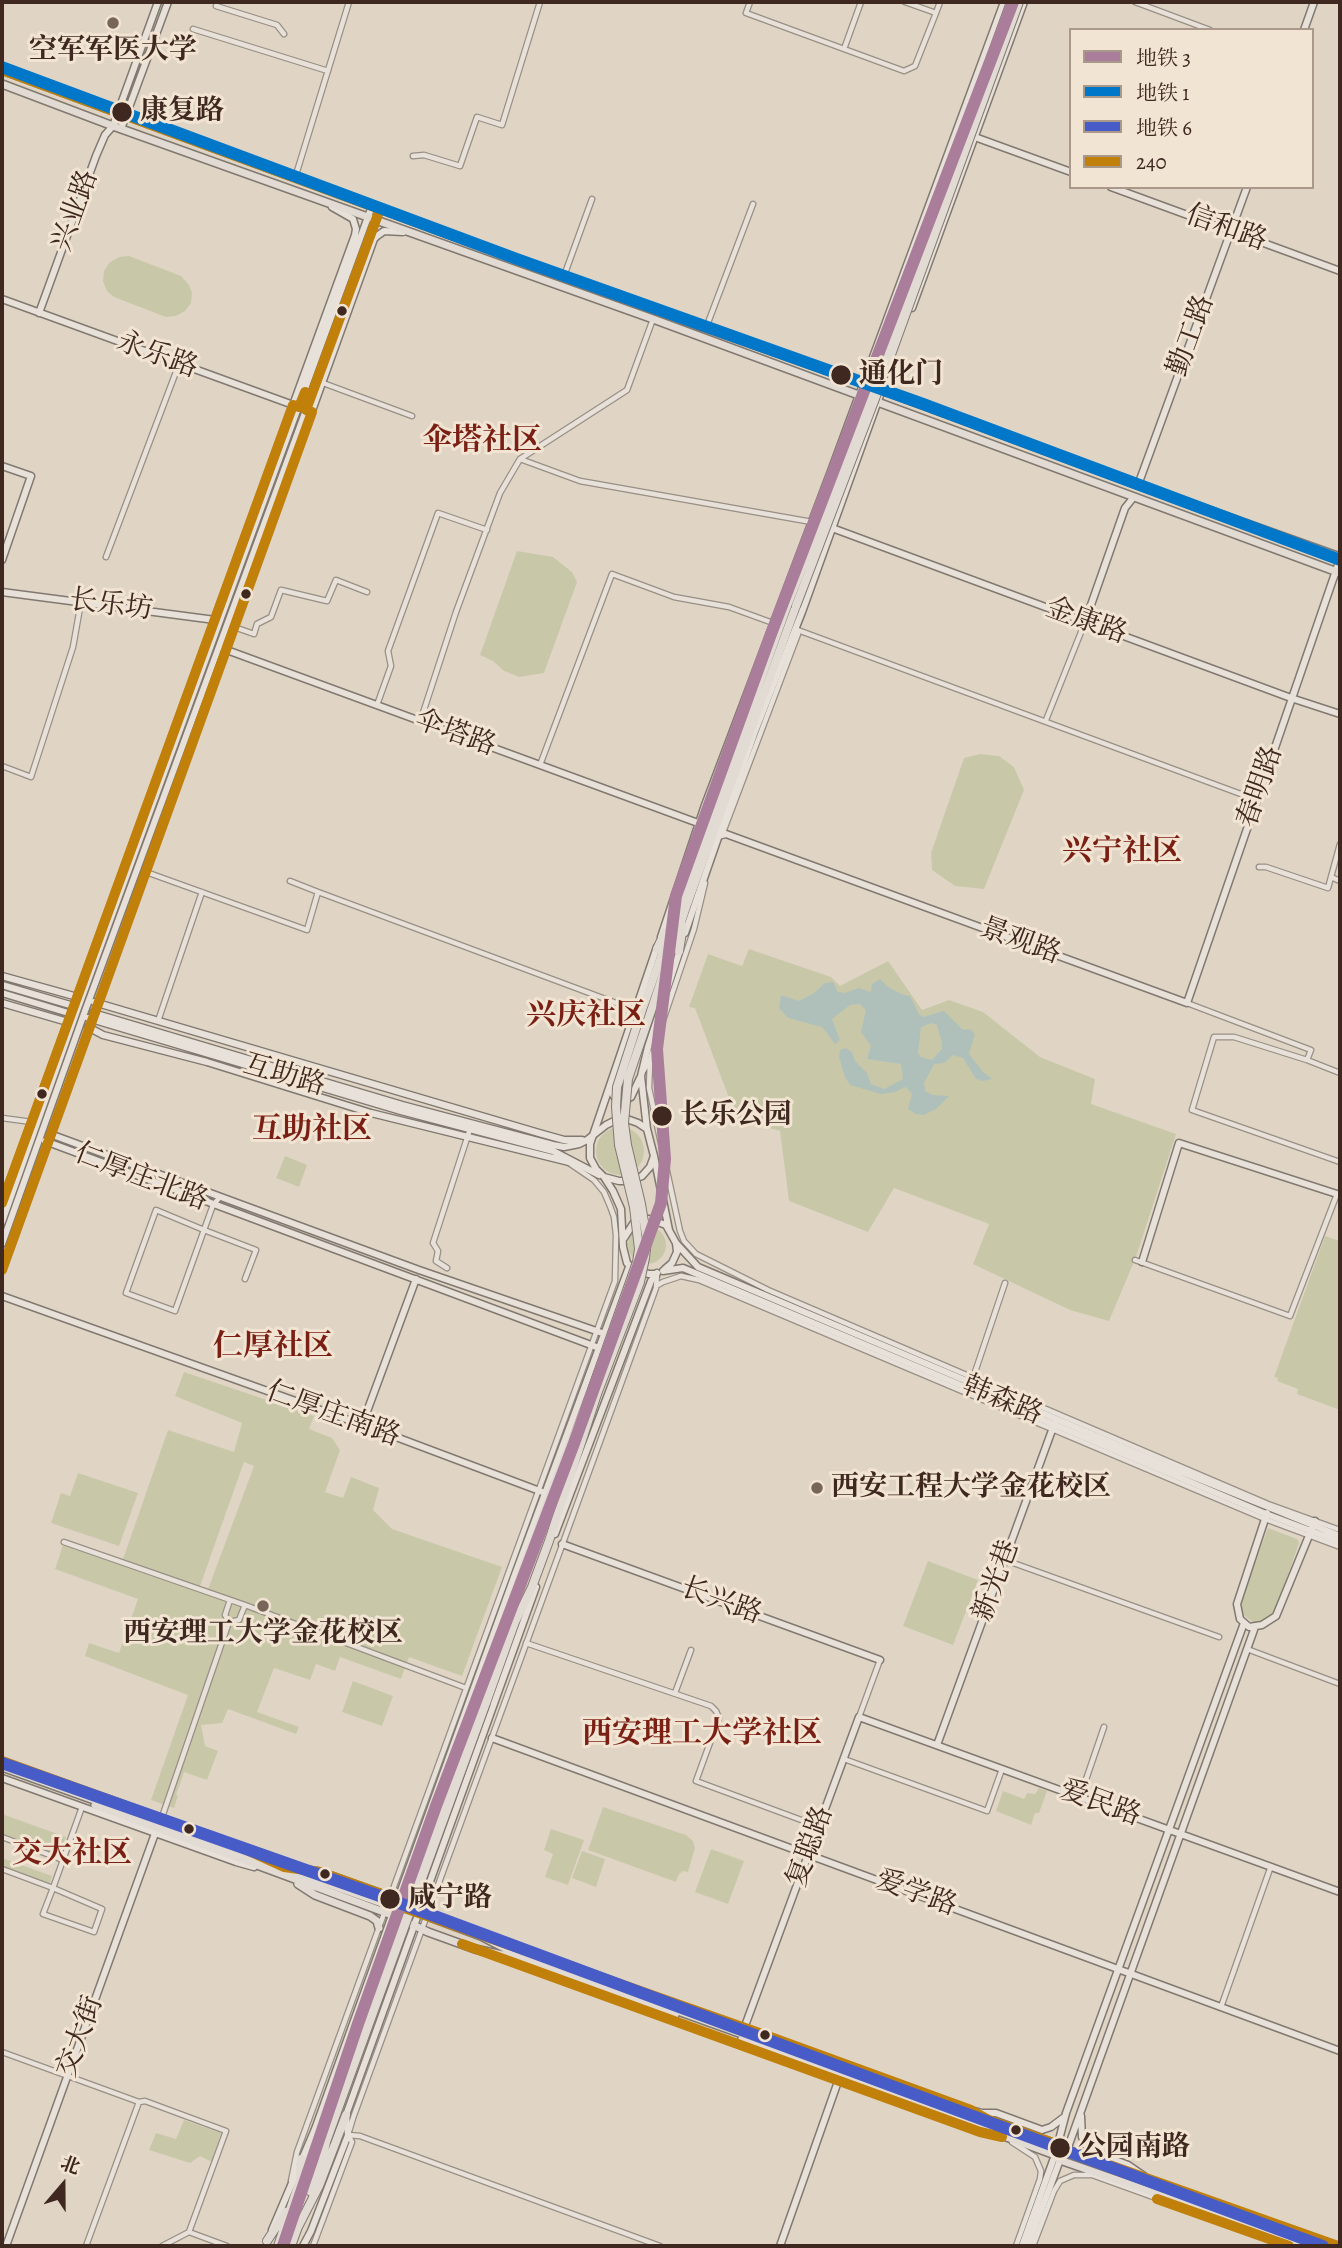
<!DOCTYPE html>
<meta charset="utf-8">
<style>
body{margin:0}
#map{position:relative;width:1342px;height:2248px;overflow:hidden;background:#e0d5c5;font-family:Alegreya,"Noto Serif SC",serif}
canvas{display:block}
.frame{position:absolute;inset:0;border:4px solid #3e2820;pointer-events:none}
.legend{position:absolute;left:1069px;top:28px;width:245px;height:161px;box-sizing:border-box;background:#f2e4d2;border:2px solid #aa998b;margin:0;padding:9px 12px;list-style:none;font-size:21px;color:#3e2820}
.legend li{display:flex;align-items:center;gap:14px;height:35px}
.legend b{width:35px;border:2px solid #aa998b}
.north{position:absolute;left:28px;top:2150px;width:70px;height:70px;-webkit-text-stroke:5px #f2e4d2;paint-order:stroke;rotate:20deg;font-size:19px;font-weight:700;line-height:28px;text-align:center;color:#3e2820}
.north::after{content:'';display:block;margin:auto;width:24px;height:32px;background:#3e2820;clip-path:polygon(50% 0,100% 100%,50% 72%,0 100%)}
</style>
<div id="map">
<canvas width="1342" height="2248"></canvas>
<div class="frame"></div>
<ul class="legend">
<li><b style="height:9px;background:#aa7e9b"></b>地铁 3</li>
<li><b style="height:9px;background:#0077c8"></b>地铁 1</li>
<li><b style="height:9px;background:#485cc7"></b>地铁 6</li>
<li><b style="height:9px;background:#c0800a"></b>240</li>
</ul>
<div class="north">北</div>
</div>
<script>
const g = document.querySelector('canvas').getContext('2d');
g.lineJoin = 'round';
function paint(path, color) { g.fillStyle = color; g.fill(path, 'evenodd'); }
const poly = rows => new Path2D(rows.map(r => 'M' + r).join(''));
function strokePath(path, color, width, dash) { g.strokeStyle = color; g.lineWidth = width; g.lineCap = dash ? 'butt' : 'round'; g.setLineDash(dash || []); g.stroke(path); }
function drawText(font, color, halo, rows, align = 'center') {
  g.font = font + ' Alegreya,"Noto Serif SC",serif'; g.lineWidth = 6; g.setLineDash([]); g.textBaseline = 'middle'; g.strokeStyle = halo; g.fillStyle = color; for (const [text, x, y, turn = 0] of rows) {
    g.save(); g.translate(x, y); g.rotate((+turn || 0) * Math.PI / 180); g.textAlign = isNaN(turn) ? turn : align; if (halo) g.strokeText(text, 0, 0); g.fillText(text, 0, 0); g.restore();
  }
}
const green = poly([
 [129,256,181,276,189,285,192,293,191,303,185,311,176,316,166,317,114,297,107,291,103,281,104,271,109,263,119,257],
 [517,551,553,557,572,572,577,582,544,673,519,677,504,671,493,661,480,655],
 [980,754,999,756,1014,767,1024,790,984,889,955,886,932,870,931,853,964,758],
 [749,949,831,977,840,986,888,961,922,1010,949,1000,983,1012,1040,1057,1095,1079,1091,1104,1176,1134,1136,1257,1109,1321,1070,1310,973,1264,989,1224,894,1188,868,1232,789,1201,780,1131,737,1119,695,1008,689,1007,708,954,742,966],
 '596 1151a24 24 0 1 1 48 0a24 24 0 1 1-48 0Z',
 [285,1156,307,1165,299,1187,276,1178],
 '628 1245a19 19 0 1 1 38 0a19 19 0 1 1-38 0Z',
 [1325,1236,1340,1241,1340,1410,1297,1394,1298,1389,1277,1381,1278,1378,1274,1377],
 [184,1372,314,1416,309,1429,332,1438,340,1450,325,1492,343,1498,351,1477,379,1488,373,1510,392,1529,502,1567,462,1676,409,1657,401,1679,340,1657,335,1671,316,1664,310,1680,274,1668,257,1712,299,1727,296,1734,228,1709,222,1723,201,1725,205,1746,218,1751,207,1780,184,1772,176,1795,178,1796,174,1808,151,1800,188,1695,85,1656,89,1643,119,1653,138,1599,55,1569,64,1542,122,1562,168,1430,234,1452,242,1423,175,1396],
 [244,1462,254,1466,207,1592,199,1589],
 [78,1473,138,1493,119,1546,51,1523,61,1493,70,1496],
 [1268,1528,1297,1539,1299,1543,1276,1609,1267,1618,1258,1622,1253,1622,1242,1614,1241,1600],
 [928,1561,978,1580,953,1645,903,1626],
 [353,1681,393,1696,382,1726,342,1712],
 [1039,1788,1047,1791,1039,1813,1035,1813,1031,1825,996,1811,1003,1791,1024,1799,1027,1793,1035,1794],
 [603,1807,686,1835,693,1841,695,1848,688,1872,683,1871,679,1874,676,1882,588,1850],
 [2,1814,66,1837,59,1855,2,1833],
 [551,1829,584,1840,568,1885,545,1877,553,1854,544,1850],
 [711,1849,744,1861,728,1904,695,1892],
 [582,1851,605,1859,596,1887,572,1878],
 [2,1858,52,1876,49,1886,2,1869],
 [184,2120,221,2133,212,2162,200,2156,190,2163,149,2150,156,2133,176,2139]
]);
const water = poly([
 [880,979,888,987,901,994,910,996,919,1014,923,1017,944,1011,963,1030,970,1029,975,1034,969,1054,982,1071,992,1079,983,1081,976,1079,963,1058,953,1055,944,1063,934,1064,924,1083,925,1091,932,1095,949,1096,936,1109,924,1115,916,1114,908,1109,912,1094,906,1087,895,1092,881,1094,850,1085,845,1077,839,1057,840,1050,846,1048,852,1052,855,1061,867,1073,871,1084,884,1089,903,1079,901,1064,867,1059,871,1046,861,1032,866,1010,860,1004,850,1005,832,1019,840,1040,835,1044,822,1027,788,1018,779,1008,781,995,799,1001,814,993,825,983,833,982,838,992,845,993,859,988,871,992,872,984],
 [931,1023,937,1025,942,1043,942,1049,932,1060,921,1057,918,1053,921,1027]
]);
const street = poly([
 [217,2,216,6,277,25,284,34],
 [750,2,746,13,844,49,861,2],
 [905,2,936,13,940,2],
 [1135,2,1210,30],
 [193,29,328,71],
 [844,49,904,71,915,66,936,13],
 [413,156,424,155,460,166,477,117,502,125,540,2],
 [295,178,349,2],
 [564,276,592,199],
 [706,328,753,204],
 [323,383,412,416],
 [520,459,580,481,812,522],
 [106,557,179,364],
 [234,627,254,634,257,624,271,617,281,590,327,601,336,580,367,592],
 [377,705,391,666,388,651,438,513,487,530],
 [1046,720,1085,622],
 [420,722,456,612,500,493,520,459,627,390,653,319],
 [540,765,612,574,674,597,729,607,773,623],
 [2,766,31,777,73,647,81,602],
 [722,835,798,634,795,629,1257,800],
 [1259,867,1266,867,1328,888,1340,844],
 [146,872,307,930,318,892,635,1010],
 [1331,877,1340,881],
 [290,881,318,892],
 [1187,1003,1311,1050,1307,1060],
 [158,1021,202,892],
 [650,1062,649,1088,680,1231,684,1241,696,1254,768,1290,1268,1504,1340,1530],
 [644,1070,650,1059,694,929,705,883],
 [1340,1073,1307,1060,1234,1037,1214,1037,1192,1110,1340,1162],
 [2,1118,32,1122],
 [220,1197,213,1205,204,1230,175,1311,126,1293,156,1210,204,1230,256,1250,245,1279],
 [1135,1260,1290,1316,1337,1194],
 [447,1268,436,1261,438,1251,433,1243,470,1129],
 [656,1286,663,1282,681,1276,699,1280,1265,1519,1340,1547],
 [973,1378,1005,1283],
 [64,1542,245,1605,466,1688],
 [1005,1560,1219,1637],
 [230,1600,225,1615,229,1622,239,1620,245,1605],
 [526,1643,711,1706,716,1711,719,1718,696,1781,804,1821],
 [1247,1649,1340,1684],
 [675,1693,691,1650],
 [859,1717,880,1660],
 [844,1759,987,1811,1002,1769],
 [2,1761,251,1853],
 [1080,1797,1104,1727],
 [161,1820,229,1622],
 [2,1837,63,1860,53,1888,102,1909,94,1932,43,1914,53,1888,2,1869],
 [63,1860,82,1807],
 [494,1939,973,2111],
 [492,1955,991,2134],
 [1221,2007,1271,1866],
 [2,2052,139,2102,145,2101,226,2131,189,2232,227,2246],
 [349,2135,360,2136,660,2246],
 [1012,2142,1035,2157,1041,2171,1040,2179,1016,2246],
 [1087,2171,1092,2175,1289,2246],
 [291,2181,297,2152,615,1281,616,1235,614,1217,610,1206,604,1192,594,1180,569,1163],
 [1197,2196,1338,2246],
 [86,2246,139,2102],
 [162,2246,189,2232],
 [313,2246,352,2142,348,2135,353,2118,656,1288,657,1274],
 [1033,2246,1054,2191,1060,2181,1074,2175,1092,2175]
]);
const secondary = poly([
 [1304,30,1314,2],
 [121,129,168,2],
 [972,136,1071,172],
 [1111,187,1340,271],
 [2,299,296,406],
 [912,308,1024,2],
 [39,313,96,156,105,135,113,126,158,2],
 [2,466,31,476,2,560],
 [1138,485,1247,187],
 [832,528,1291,698,1340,714],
 [2,592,215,620],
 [1085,622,1125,508,1133,498],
 [224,649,698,823],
 [718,836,726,834,1187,1003,1340,559],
 [685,933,754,734,802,612,883,387],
 [661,937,705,805,831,471,1004,2],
 [2,976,81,998],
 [2,985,77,1007],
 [2,993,75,1015],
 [94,1002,539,1133,564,1140,582,1140],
 [2,1003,71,1023],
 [93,1013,402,1105,553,1145,564,1147,579,1144,587,1140,606,1125,616,1120,627,1119,638,1123,647,1129],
 [88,1018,401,1111,553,1151,599,1175],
 [88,1027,103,1035,207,1062,371,1113,569,1162],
 [613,1083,613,1095,617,1100,624,1101,631,1097,640,1078],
 [50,1134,419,1270,605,1334],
 [45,1141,599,1348],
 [654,1156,650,1167,642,1176,631,1181,619,1181,604,1177,596,1169,590,1158,590,1144,657,947],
 [604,1177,613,1191,621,1209,623,1247,627,1263,635,1271,649,1274,656,1274],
 [2,1203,355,235,356,229,353,219,332,207],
 [2,1222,78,1008,372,206],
 [669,1230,654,1156,647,1129,641,1076,648,1047,680,950],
 [624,1238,635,1221,649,1219,666,1225,676,1243,677,1252,672,1263,665,1269],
 [676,1243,698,1267,1172,1468,1340,1536],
 [2,1244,85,1011,380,209],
 [1142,1262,1179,1143,1340,1195],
 [2,1270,374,239,377,236,384,231,403,232],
 [663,1271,683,1268,1266,1514,1340,1542],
 [2,1296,396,1437,545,1493],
 [362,1425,416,1279],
 [1267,1513,1237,1604,1240,1619,1249,1627,1262,1625,1276,1616,1315,1521],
 [555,1534,651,1281,657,1273],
 [562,1544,880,1660],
 [492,1738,1340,2051],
 [937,1745,1055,1422],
 [2,1778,236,1862,254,1867],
 [742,2034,859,1717,1340,1892],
 [971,2110,982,2113,996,2113,1042,2130,1051,2127,1063,2118],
 [1081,2116,1082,2137,1089,2150,1128,2165,1144,2176],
 [272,2230,315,2129,514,1577,629,1267],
 [6,2246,157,1828],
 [303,2246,311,2231,348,2135,346,2115,536,1587],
 [780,2246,841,2073],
 [1022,2246,1055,2155,1066,2113,1244,1623],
 [1028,2246,1060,2160,1067,2150,1255,1627]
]);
const primary = poly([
 [2,70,619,297,882,390,1138,485,1340,557],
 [2,84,113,126,653,319,1340,573],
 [2,1767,387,1905,396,1905,419,1913,481,1936,508,1950,895,2089,1056,2144,1067,2150,1182,2192,1209,2205,1324,2246],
 [95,1805,392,1915,428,1932,475,1949,507,1956,675,2015],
 [300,1869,320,1872,390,1897,396,1905],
 [298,1884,315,1895,370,1916,377,1921,379,1928],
 [742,2039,1055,2155,1060,2160,1306,2246]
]);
const highway = poly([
 [773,623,783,611],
 [657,949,665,932],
 [679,951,683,926],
 [642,1010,787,606],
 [651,1011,686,907,796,606],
 [480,1701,507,1624,521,1574,559,1472,592,1390],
 [486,1703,515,1622,532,1587,549,1541,597,1394],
 [300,2174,301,2159],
 [311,2192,322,2161,326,2142],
 [298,2227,319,2186,346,2115],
 [267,2241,286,2212],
 [278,2246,300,2180,320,2135],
 [291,2246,299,2224]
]);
const highwayBridge = poly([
 [787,606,858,424,1011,2],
 [796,606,876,396,1019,2],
 [592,1390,637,1262,639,1249,634,1207,619,1145,616,1107,617,1087,642,1010],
 [597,1394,640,1282,645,1258,647,1240,641,1204,627,1145,624,1123,628,1079,651,1011],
 [320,2135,378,1984,480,1701],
 [326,2142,486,1703]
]);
const bus1 = poly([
 [2,70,380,209,306,410,312,412,2,1270],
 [2,1203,293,405,299,407,305,392],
 [2,1761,240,1847,284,1867,320,1872,390,1897,396,1905,765,2035,971,2110,989,2120,1056,2144,1067,2150,1338,2246],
 [462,1944,980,2132,1002,2137],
 [1157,2199,1289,2246]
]);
const metro1 = poly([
 [283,2246,358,2024,436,1806,573,1446,661,1203,665,1159,657,1049,676,896,771,634,1013,2]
]);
const metro2 = poly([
 [2,67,517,259,923,404,1340,560]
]);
const metro3 = poly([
 [2,1763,394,1901,1323,2246]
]);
const markers = [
 [113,23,7,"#77655a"],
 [122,112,11,"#3e2820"],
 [342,311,6,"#3e2820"],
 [841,375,11,"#3e2820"],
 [246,594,6,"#3e2820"],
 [42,1094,6,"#3e2820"],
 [662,1116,11,"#3e2820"],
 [817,1488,7,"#77655a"],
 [263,1606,7,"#77655a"],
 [189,1829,6,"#3e2820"],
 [325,1874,6,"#3e2820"],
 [390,1899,11,"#3e2820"],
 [765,2035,6,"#3e2820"],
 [1016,2130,6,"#3e2820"],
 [1060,2148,11,"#3e2820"]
];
const poiNames = [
 ["空军军医大学",113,51],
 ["西安工程大学金花校区",831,1488,"left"],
 ["西安理工大学金花校区",263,1634]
];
const stopNames = [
 ["康复路",140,112],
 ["通化门",859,375],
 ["长乐公园",680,1116],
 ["咸宁路",408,1899],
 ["公园南路",1078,2148]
];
const streetNames = [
 ["兴业路",76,211,-70],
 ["信和路",1226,229,20],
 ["勤工路",1192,336,-70],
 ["永乐路",157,356,20],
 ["长乐坊",111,606,7],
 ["金康路",1086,622,20],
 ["伞塔路",455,734,20],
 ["春明路",1261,787,-71],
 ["景观路",1020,942,20],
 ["互助路",284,1076,16],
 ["仁厚庄北路",141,1178,21],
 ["韩森路",1002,1401,23],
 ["仁厚庄南路",333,1415,20],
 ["新光巷",997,1581,-70],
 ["长兴路",721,1602,20],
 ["爱民路",1100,1804,20],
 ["复聪路",811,1847,-70],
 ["爱学路",916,1894,20],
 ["交大街",81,2037,-70]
];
const neighbourhoodNames = [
 ["伞塔社区",482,442],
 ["兴宁社区",1122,853],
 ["兴庆社区",586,1017],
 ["互助社区",312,1131],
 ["仁厚社区",273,1348],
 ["西安理工大学社区",702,1735],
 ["交大社区",72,1855]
];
paint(green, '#c8c8a9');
paint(water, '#afc0bb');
strokePath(street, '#988f85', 7);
strokePath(secondary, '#817970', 9);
strokePath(primary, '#817970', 10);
strokePath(highway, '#817970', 10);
strokePath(street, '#e7e1d9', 4.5);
strokePath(secondary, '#e7e1d9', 6);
strokePath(primary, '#e2dbd3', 7);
strokePath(highway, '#e2dbd3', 8);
strokePath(highwayBridge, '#817970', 10, []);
strokePath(highwayBridge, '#e2dbd3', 8);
strokePath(bus1, '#c0800a', 10);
strokePath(metro1, '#aa7e9b', 12);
strokePath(metro2, '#0077c8', 12);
strokePath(metro3, '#485cc7', 12);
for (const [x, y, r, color] of markers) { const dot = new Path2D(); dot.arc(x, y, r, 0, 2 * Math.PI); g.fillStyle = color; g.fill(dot); strokePath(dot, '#f2e4d2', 2.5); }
drawText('bold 28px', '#3e2820', '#f2e4d2', poiNames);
drawText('bold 28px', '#3e2820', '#f2e4d2', stopNames, 'left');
drawText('28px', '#3e2820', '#f2e4d2', streetNames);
drawText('bold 30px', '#7a1f14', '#f2e4d2', neighbourhoodNames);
</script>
